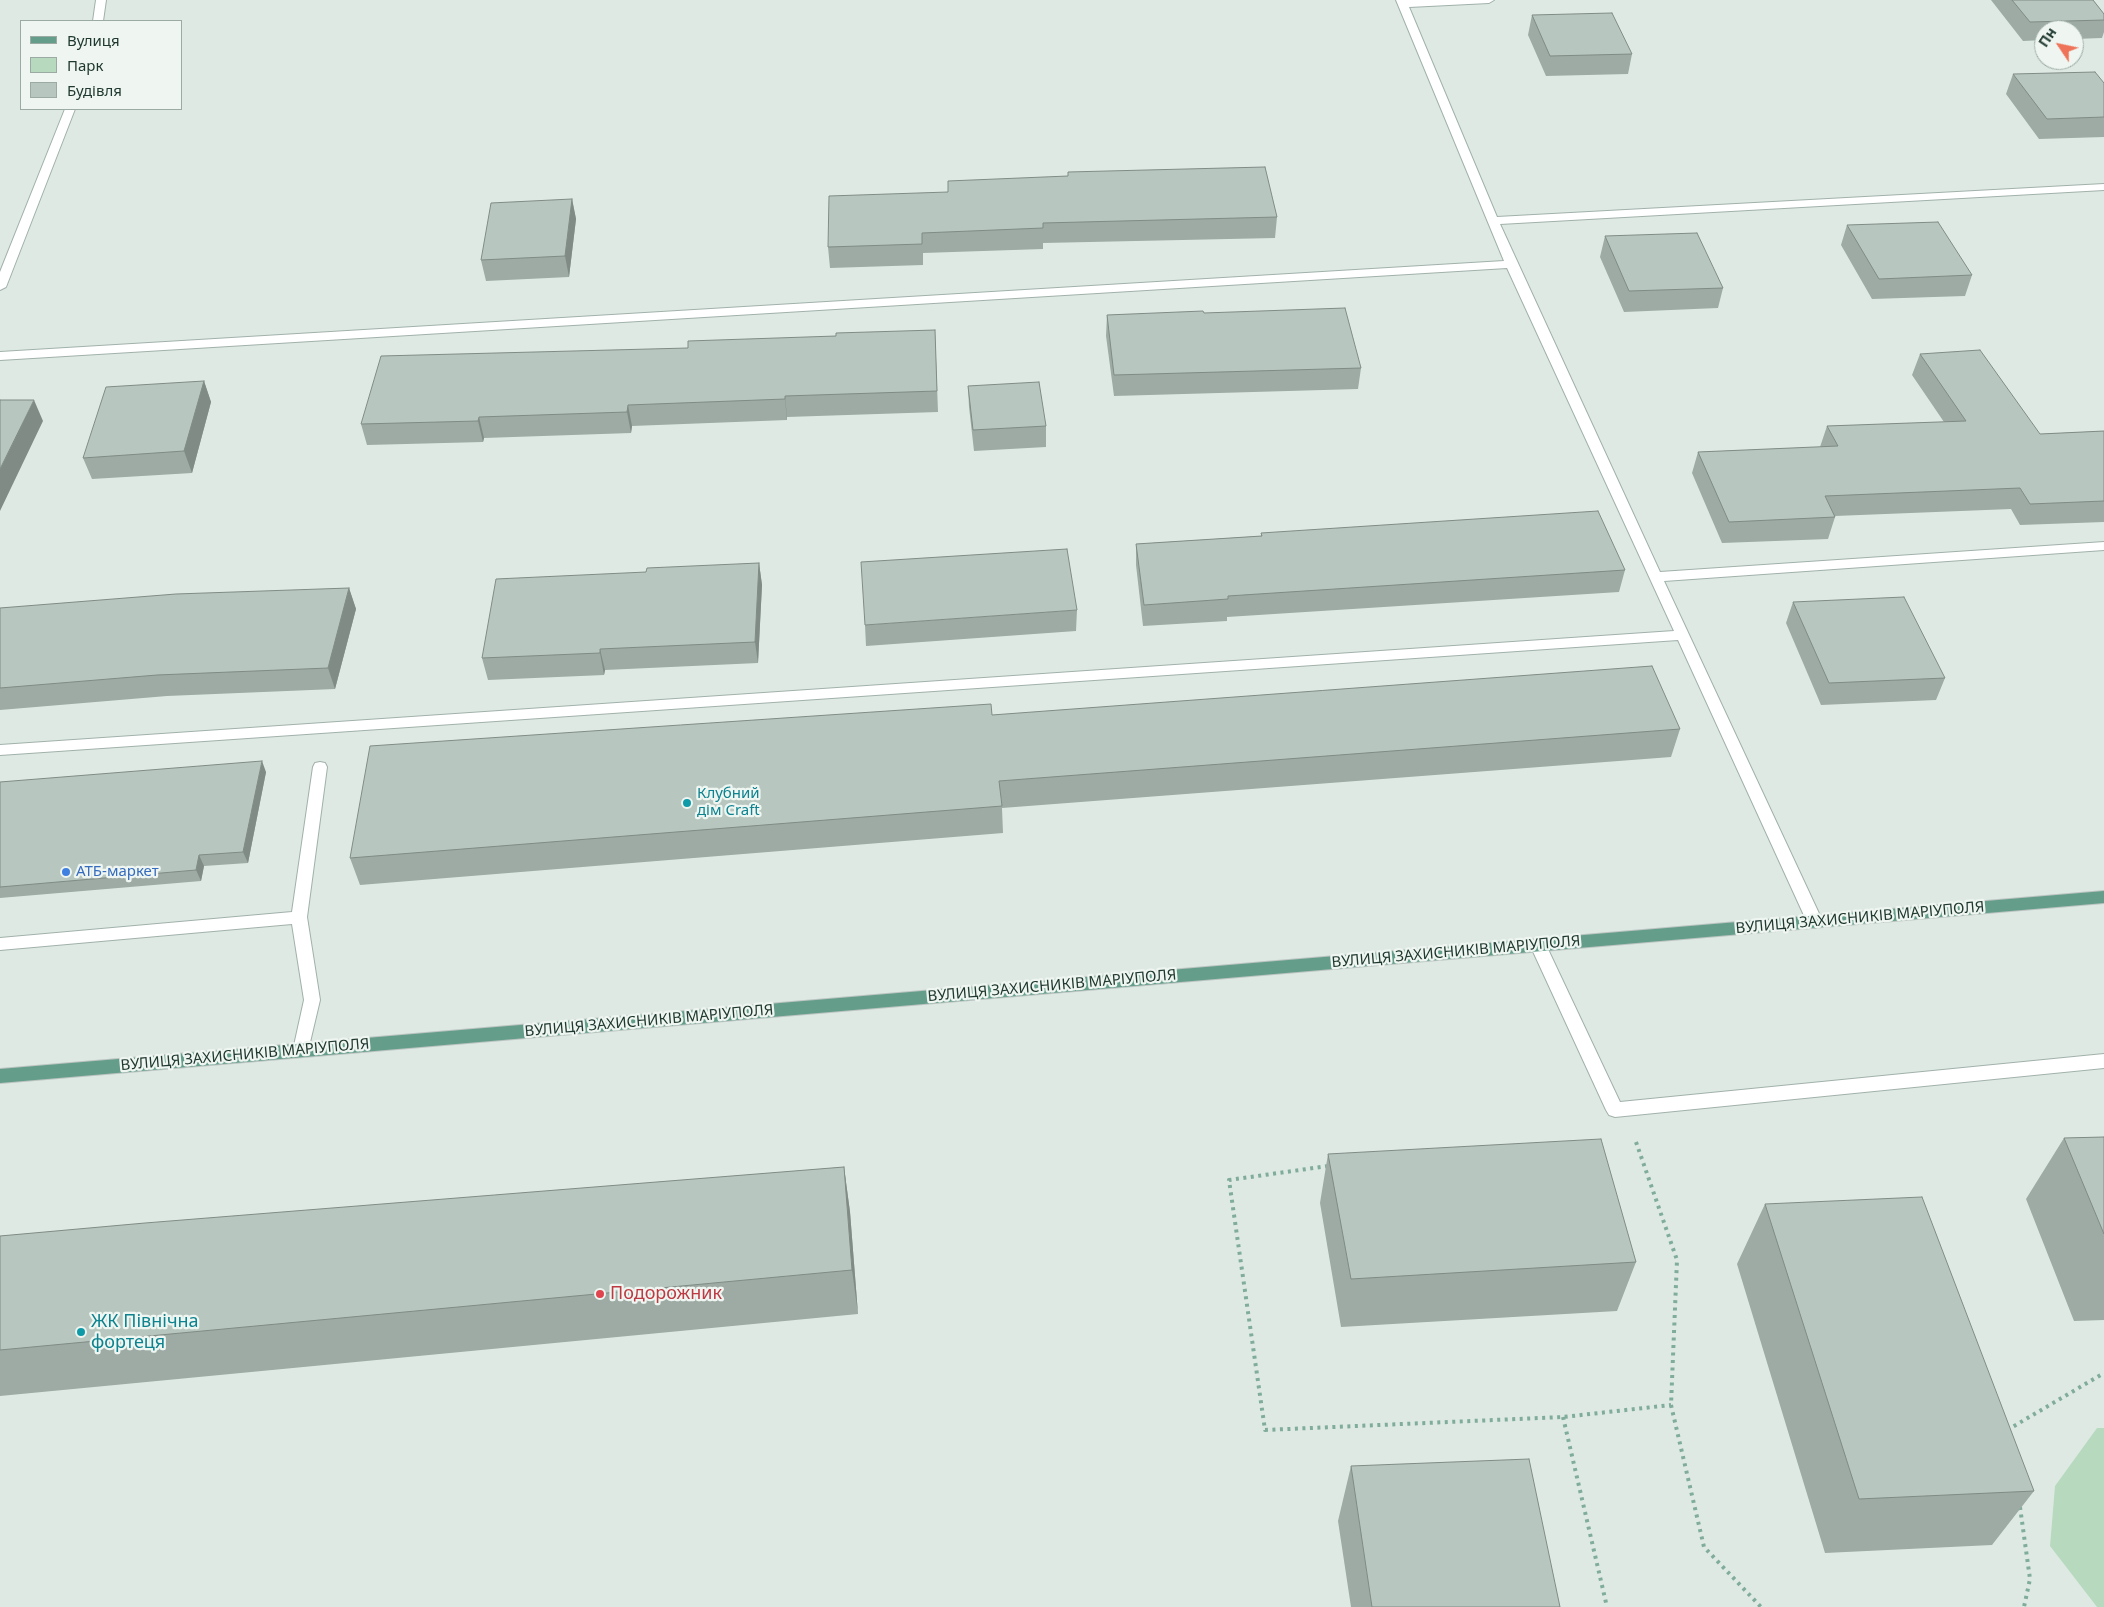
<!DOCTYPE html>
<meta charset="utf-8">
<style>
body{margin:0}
#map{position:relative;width:2104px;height:1607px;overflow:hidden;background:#dee9e4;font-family:"Noto Sans",sans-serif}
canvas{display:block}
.legend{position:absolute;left:20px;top:20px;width:162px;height:90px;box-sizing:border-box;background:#eff6f2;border:1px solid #9caaa4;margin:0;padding:6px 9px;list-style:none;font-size:15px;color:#203930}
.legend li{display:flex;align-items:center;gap:10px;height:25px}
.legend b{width:25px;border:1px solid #9caaa4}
.north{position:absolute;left:2034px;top:20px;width:50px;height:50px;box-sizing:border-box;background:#eff6f2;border:1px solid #9caaa4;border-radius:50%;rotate:304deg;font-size:14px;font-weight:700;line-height:20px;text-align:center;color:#203930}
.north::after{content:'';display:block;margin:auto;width:18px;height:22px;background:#ee7358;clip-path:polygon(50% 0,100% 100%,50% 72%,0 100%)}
</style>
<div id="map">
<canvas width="2104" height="1607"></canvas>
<ul class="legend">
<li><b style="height:6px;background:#649e8b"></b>Вулиця</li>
<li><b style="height:14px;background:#b7dabf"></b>Парк</li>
<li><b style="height:14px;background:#b7c7bf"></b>Будівля</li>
</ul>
<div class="north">Пн</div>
</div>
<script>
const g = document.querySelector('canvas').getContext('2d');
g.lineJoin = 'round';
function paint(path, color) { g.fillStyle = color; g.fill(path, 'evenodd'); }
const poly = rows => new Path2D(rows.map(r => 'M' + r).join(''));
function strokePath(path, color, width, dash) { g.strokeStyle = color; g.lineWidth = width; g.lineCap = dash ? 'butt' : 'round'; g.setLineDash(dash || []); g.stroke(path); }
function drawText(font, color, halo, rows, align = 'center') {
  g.font = font + ' "Noto Sans",sans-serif'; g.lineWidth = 4.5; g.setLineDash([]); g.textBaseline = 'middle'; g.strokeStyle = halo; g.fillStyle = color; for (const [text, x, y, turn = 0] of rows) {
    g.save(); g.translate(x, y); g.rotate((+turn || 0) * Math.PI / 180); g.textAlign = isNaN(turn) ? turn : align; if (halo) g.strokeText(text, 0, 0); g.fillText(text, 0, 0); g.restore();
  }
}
const green = poly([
 [2097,1428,2104,1428,2104,1607,2097,1607,2050,1546,2055,1486]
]);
const path = poly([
 [1636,1142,1677,1260,1671,1405,1704,1547,1761,1607],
 [1328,1166,1229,1180,1265,1430,1563,1417,1671,1405],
 [1563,1417,1607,1607],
 [2009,1431,2009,1429,2104,1373],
 [2020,1507,2030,1579,2024,1607]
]);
const minor = poly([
 [96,0,106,0,103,21,93,21,96,0],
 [1396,0,1494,0,1489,3,1409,7,1497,217,2104,184,2104,190,1500,224,1660,572,2104,542,2104,550,1664,581,1823,922,1821,926,1815,928,1809,926,1807,922,1678,640,0,755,0,745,1674,631,1507,268,0,360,0,352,1504,261,1396,0],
 [65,109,75,109,6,287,0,290,0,272,65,109],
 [320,762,325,763,327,767,307,917,320,1000,307,1055,301,1057,295,1055,293,1050,304,1000,292,924,0,950,0,938,292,912,313,767,315,763,320,762],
 [1538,939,1544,941,1546,945,1620,1102,2104,1054,2104,1068,1615,1117,1609,1115,1606,1110,1530,945,1532,941,1538,939]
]);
const major = poly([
 [2104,891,2104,903,0,1083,0,1069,2104,891]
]);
const wall = poly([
 [1991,0,2093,0,2104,14,2104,32,2102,38,2074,39,2074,30,2044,30,2044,40,2023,41],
 [1532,15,1632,54,1628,74,1546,76,1528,35],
 [2013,74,2104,83,2104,137,2039,139,2006,94],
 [1068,172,1277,217,1275,238,1043,243,1043,249,923,253,923,265,830,268,828,247,948,192,1068,176],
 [572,199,576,219,569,277,486,281,481,260],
 [1847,225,1972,275,1965,296,1872,299,1841,245],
 [1605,236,1723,288,1718,308,1624,312,1600,257],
 [1204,313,1361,368,1358,389,1114,396,1106,336,1107,315],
 [935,330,938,412,787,417,787,420,632,426,631,433,484,438,483,442,367,445,361,424,688,348,836,336],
 [1920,354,2040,434,2104,431,2104,522,2020,525,2011,509,1835,516,1835,517,1828,539,1722,543,1692,473,1698,452,1820,447,1827,426,1944,422,1912,375],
 [204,381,211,402,192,473,92,479,83,458],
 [968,386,1046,426,1046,447,974,451,969,407],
 [1261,533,1625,570,1619,592,1227,617,1227,621,1143,626,1136,565,1136,544,1261,536],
 [759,563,762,585,758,663,605,670,604,675,488,680,482,658,646,572],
 [349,588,356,609,335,689,167,696,0,710,0,608],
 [1793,602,1945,678,1936,700,1821,705,1786,623],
 [1077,610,1076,631,866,646,865,625],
 [992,715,1680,729,1671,757,1002,808,1003,833,360,885,350,858],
 [266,772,248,863,204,866,201,881,0,898,0,782],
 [2104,1137,2104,1320,2074,1321,2026,1199,2064,1138],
 [1328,1154,1636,1262,1617,1311,1341,1327,1320,1203],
 [844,1167,850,1212,858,1314,0,1396,0,1236],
 [1765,1204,2034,1491,1992,1545,1825,1553,1737,1264],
 [1351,1466,1560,1607,1351,1607,1338,1521]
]);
const shadedWall = poly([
 [572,199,576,219,569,277,565,256],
 [204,381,211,402,192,473,184,451],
 [785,396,787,417,787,420,785,399],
 [34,400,43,421,0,511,0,469],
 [628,405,632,426,631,433,627,412],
 [479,417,484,438,483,442,478,421],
 [759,563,762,585,758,663,755,642],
 [349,588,356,609,335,689,328,668],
 [600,649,605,670,604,675,600,653],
 [262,761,266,772,248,863,243,852],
 [199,855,204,866,201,881,196,870],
 [844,1167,850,1212,858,1314,852,1270]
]);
const building = poly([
 [2012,0,2093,0,2104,14,2104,20,2030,22,2012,0],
 [1612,13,1632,54,1550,56,1532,15,1612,13],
 [2095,72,2104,83,2104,117,2047,119,2013,74,2095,72],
 [1265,167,1277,217,1043,223,1043,228,922,233,922,244,828,247,829,196,948,192,948,181,1068,176,1068,172,1265,167],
 [572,199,565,256,481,260,491,203,572,199],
 [1938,222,1972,275,1879,279,1847,225,1938,222],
 [1697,233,1723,288,1629,291,1605,236,1697,233],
 [1345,308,1361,368,1114,375,1107,315,1203,311,1204,313,1345,308],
 [935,330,937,391,785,396,785,399,628,405,627,412,479,417,478,421,361,424,381,356,688,348,688,341,836,336,836,333,935,330],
 [1980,350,2040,434,2104,431,2104,501,2030,504,2020,488,1825,496,1835,517,1729,522,1698,452,1838,446,1827,426,1966,421,1920,354,1980,350],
 [204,381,184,451,83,458,106,387,204,381],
 [1039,382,1046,426,973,430,968,386,1039,382],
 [0,400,34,400,0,469,0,400],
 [1598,511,1625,570,1228,596,1228,599,1144,605,1136,544,1262,536,1261,533,1598,511],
 [1067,549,1077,610,865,625,861,562,1067,549],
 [759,563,755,642,600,649,600,653,482,658,496,579,646,572,647,568,759,563],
 [349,588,328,668,157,675,0,688,0,608,176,594,349,588],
 [1904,597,1945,678,1829,683,1793,602,1904,597],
 [1652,666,1680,729,999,781,1002,806,350,858,370,746,991,704,992,715,1652,666],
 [262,761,243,852,199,855,196,870,0,887,0,782,262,761],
 [2104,1137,2104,1234,2064,1138,2104,1137],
 [1601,1139,1636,1262,1351,1279,1328,1154,1601,1139],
 [844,1167,852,1270,0,1350,0,1236,145,1223,844,1167],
 [1922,1197,2034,1491,1859,1499,1765,1204,1922,1197],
 [1529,1459,1560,1607,1372,1607,1351,1466,1529,1459]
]);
const markers = [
 [687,803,5,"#0f9aa8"],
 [66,872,5,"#3f7fe0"],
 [600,1294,5,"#e0444e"],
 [81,1332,5,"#0f9aa8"]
];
const cultureNames = [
 ["Клубний",697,794],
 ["дім Craft",697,811]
];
const shopNames = [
 ["АТБ-маркет",76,872]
];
const streetNames = [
 ["ВУЛИЦЯ ЗАХИСНИКІВ МАРІУПОЛЯ",1860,918,-5],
 ["ВУЛИЦЯ ЗАХИСНИКІВ МАРІУПОЛЯ",1456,952,-5],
 ["ВУЛИЦЯ ЗАХИСНИКІВ МАРІУПОЛЯ",1052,986,-5],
 ["ВУЛИЦЯ ЗАХИСНИКІВ МАРІУПОЛЯ",649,1021,-5],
 ["ВУЛИЦЯ ЗАХИСНИКІВ МАРІУПОЛЯ",245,1055,-5]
];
const nearHealthnames = [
 ["Подорожник",610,1294]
];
const nearCulturenames = [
 ["ЖК Північна",91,1322],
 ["фортеця",91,1343]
];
paint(green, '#b7dabf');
strokePath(minor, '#a1b1aa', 2);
strokePath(major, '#bcc4c1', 2);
strokePath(path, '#80ac9b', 4, [3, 4.5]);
paint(minor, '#fff');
paint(major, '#649e8b');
paint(wall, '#9daba4');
paint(shadedWall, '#808b86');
paint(building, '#b7c7bf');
strokePath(building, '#808b86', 1);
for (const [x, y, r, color] of markers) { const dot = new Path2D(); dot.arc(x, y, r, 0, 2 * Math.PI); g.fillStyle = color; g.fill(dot); strokePath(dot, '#eff6f2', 2); }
drawText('15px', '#0d838f', '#eff6f2', cultureNames, 'left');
drawText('15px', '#366cbe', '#eff6f2', shopNames, 'left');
drawText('15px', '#203930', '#eff6f2', streetNames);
drawText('18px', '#be3a42', '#eff6f2', nearHealthnames, 'left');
drawText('18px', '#0d838f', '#eff6f2', nearCulturenames, 'left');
</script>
